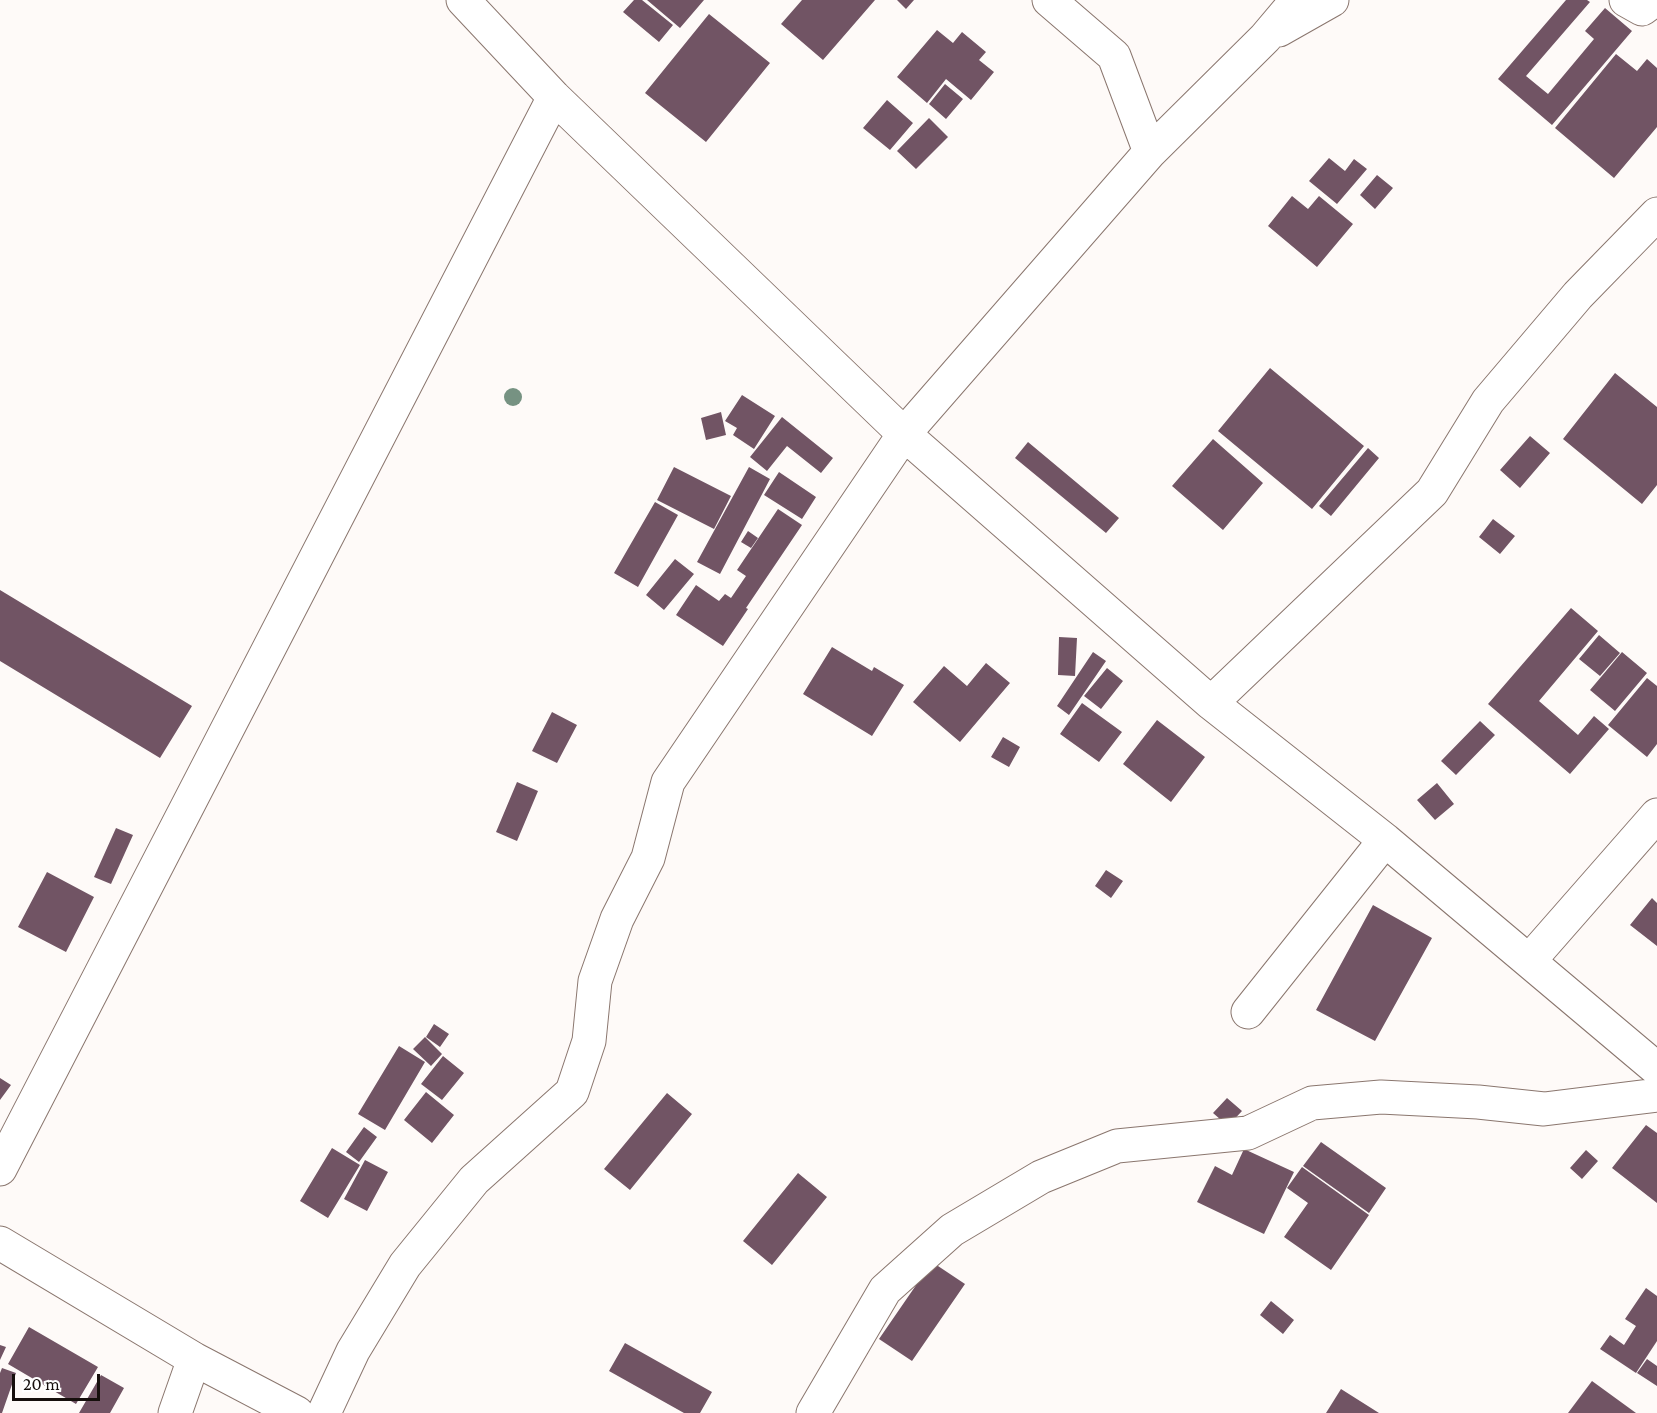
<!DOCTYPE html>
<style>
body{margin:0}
#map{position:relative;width:1657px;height:1413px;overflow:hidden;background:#fefaf8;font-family:"Crimson Pro",serif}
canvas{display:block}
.scale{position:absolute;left:12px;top:1374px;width:88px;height:27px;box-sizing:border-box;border:3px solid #160f0c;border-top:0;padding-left:8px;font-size:18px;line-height:21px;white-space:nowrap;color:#160f0c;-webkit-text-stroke:4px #fff;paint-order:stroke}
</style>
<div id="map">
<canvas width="1657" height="1413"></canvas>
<div class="scale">20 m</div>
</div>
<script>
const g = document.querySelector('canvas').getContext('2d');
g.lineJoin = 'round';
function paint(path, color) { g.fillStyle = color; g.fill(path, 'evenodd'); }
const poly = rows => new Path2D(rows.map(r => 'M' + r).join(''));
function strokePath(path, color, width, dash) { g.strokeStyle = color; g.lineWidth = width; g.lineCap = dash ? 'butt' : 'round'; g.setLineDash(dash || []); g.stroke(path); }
const building = poly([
 [634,0,642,0,673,25,659,42,623,12],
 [647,0,704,0,680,28],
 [802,0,875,0,823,60,781,24],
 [897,0,914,0,906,9],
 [1566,0,1587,0,1590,2,1526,76,1548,94,1594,39,1585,31,1605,8,1632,31,1552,125,1498,79],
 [709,14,770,63,706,142,645,93],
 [937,30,953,43,962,32,986,52,979,60,994,72,971,100,946,79,927,103,897,77],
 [1616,54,1637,71,1647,59,1657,68,1657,127,1614,178,1555,128],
 [945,84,963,99,946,119,929,104],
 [887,100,913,123,890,150,863,128],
 [929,118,948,137,916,169,897,151],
 [1329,158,1345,171,1354,159,1367,169,1337,204,1309,181],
 [1377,175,1393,188,1375,209,1360,195],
 [1292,196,1308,209,1319,196,1353,224,1317,267,1268,226],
 [1270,368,1364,446,1312,509,1218,431],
 [1615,373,1657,407,1657,485,1642,504,1563,439],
 [742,395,775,416,754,449,733,435,737,428,725,421],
 [721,412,726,435,706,440,701,418],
 [782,417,833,458,821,473,787,446,767,471,750,457],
 [1530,436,1550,453,1520,488,1500,470],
 [1213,439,1263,483,1223,530,1172,486],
 [1028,442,1119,518,1106,533,1015,458],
 [1368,448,1379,458,1331,516,1319,506],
 [674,467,731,496,714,529,657,500],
 [749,467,770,479,720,574,697,562],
 [779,472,816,497,802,519,764,495],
 [655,502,678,515,638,587,614,573],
 [778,509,802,525,746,608,748,609,723,646,676,615,696,585,719,601,725,594,731,598,746,576,737,570],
 [1493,519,1515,536,1500,554,1479,537],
 [748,531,758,538,751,548,741,542],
 [675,559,694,574,664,610,646,595],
 [0,590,192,706,160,758,0,661],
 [1571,608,1598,631,1539,701,1578,735,1594,716,1609,729,1570,774,1488,704],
 [1599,635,1620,653,1600,676,1579,659],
 [1059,637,1077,638,1075,676,1058,675],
 [832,647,872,671,874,667,904,685,872,736,803,694],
 [1093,652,1106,661,1069,715,1057,706],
 [1622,652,1647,673,1615,711,1590,690],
 [986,663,1010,683,960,742,913,702,944,666,967,686],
 [1107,668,1123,681,1101,709,1084,696],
 [1647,678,1657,686,1657,744,1647,757,1608,725],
 [1082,703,1122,732,1099,762,1060,734],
 [552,712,577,725,557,763,532,751],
 [1157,720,1205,757,1171,802,1123,764],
 [1480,721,1495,735,1456,775,1441,761],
 [1003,737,1020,747,1009,767,991,757],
 [517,782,538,791,517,841,496,832],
 [1437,783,1454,804,1435,820,1417,800],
 [116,828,133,835,111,884,94,877],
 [1106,870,1123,881,1111,898,1095,886],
 [47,872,94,897,66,952,18,927],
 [1652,898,1657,903,1657,946,1630,925],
 [1373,905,1432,938,1375,1041,1316,1010],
 [434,1024,449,1034,440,1047,426,1037],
 [425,1037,442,1054,431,1066,413,1049],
 [399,1046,425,1062,385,1130,358,1114],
 [443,1056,464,1073,442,1100,421,1084],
 [0,1078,11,1085,0,1100],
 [426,1092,454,1115,432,1143,404,1120],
 [667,1093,692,1114,630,1190,604,1169],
 [1227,1098,1242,1111,1228,1126,1213,1113],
 [1646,1125,1657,1133,1657,1203,1612,1168],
 [364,1127,377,1137,359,1162,346,1152],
 [1321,1142,1386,1188,1369,1213,1303,1166],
 [332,1148,360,1165,328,1218,300,1201],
 [1244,1149,1294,1172,1264,1234,1197,1202,1215,1166,1232,1175],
 [1586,1150,1598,1161,1582,1179,1570,1168],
 [365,1160,388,1172,367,1211,344,1199],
 [1302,1167,1369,1215,1331,1270,1284,1237,1308,1203,1287,1188],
 [798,1173,827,1197,772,1265,743,1241],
 [932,1262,965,1284,912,1361,879,1339],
 [1646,1288,1657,1296,1657,1341,1636,1373,1600,1349,1610,1335,1624,1345,1636,1326,1625,1319],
 [1271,1301,1294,1320,1283,1334,1260,1315],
 [29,1327,98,1367,76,1404,8,1364],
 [625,1343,712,1392,700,1413,684,1413,609,1371],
 [0,1345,6,1347,0,1360],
 [1647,1359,1657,1366,1657,1386,1637,1373],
 [2,1368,16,1373,2,1413,0,1413,0,1373],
 [101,1375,124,1388,110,1413,79,1413],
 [1592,1381,1636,1413,1568,1413],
 [1341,1389,1379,1413,1326,1413]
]);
const minor = poly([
 [463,0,554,97,904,434,1211,703,1385,840,1657,1069],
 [1049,0,1114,56,1150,152],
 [1626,0,1642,9,1654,0],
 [1279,30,1332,0],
 [1211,703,1432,492,1488,401,1578,295,1657,214],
 [1529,961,1657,815],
 [1248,1012,1385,840],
 [0,1169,554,97],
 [0,1243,194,1359,297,1413],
 [175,1413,194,1359],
 [324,1413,353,1351,405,1265,474,1180,572,1092,589,1041,595,981,617,919,648,858,668,782,904,434,1150,152,1265,38,1297,0],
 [813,1413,885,1290,952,1230,1041,1177,1117,1146,1248,1133,1312,1103,1381,1097,1478,1102,1544,1109,1657,1095]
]);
const trees = [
 [513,397]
];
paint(building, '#715464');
strokePath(minor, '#8a766e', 35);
strokePath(minor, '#fff', 33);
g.fillStyle = '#769282';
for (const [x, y] of trees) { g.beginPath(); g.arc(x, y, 9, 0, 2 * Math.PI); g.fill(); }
</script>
